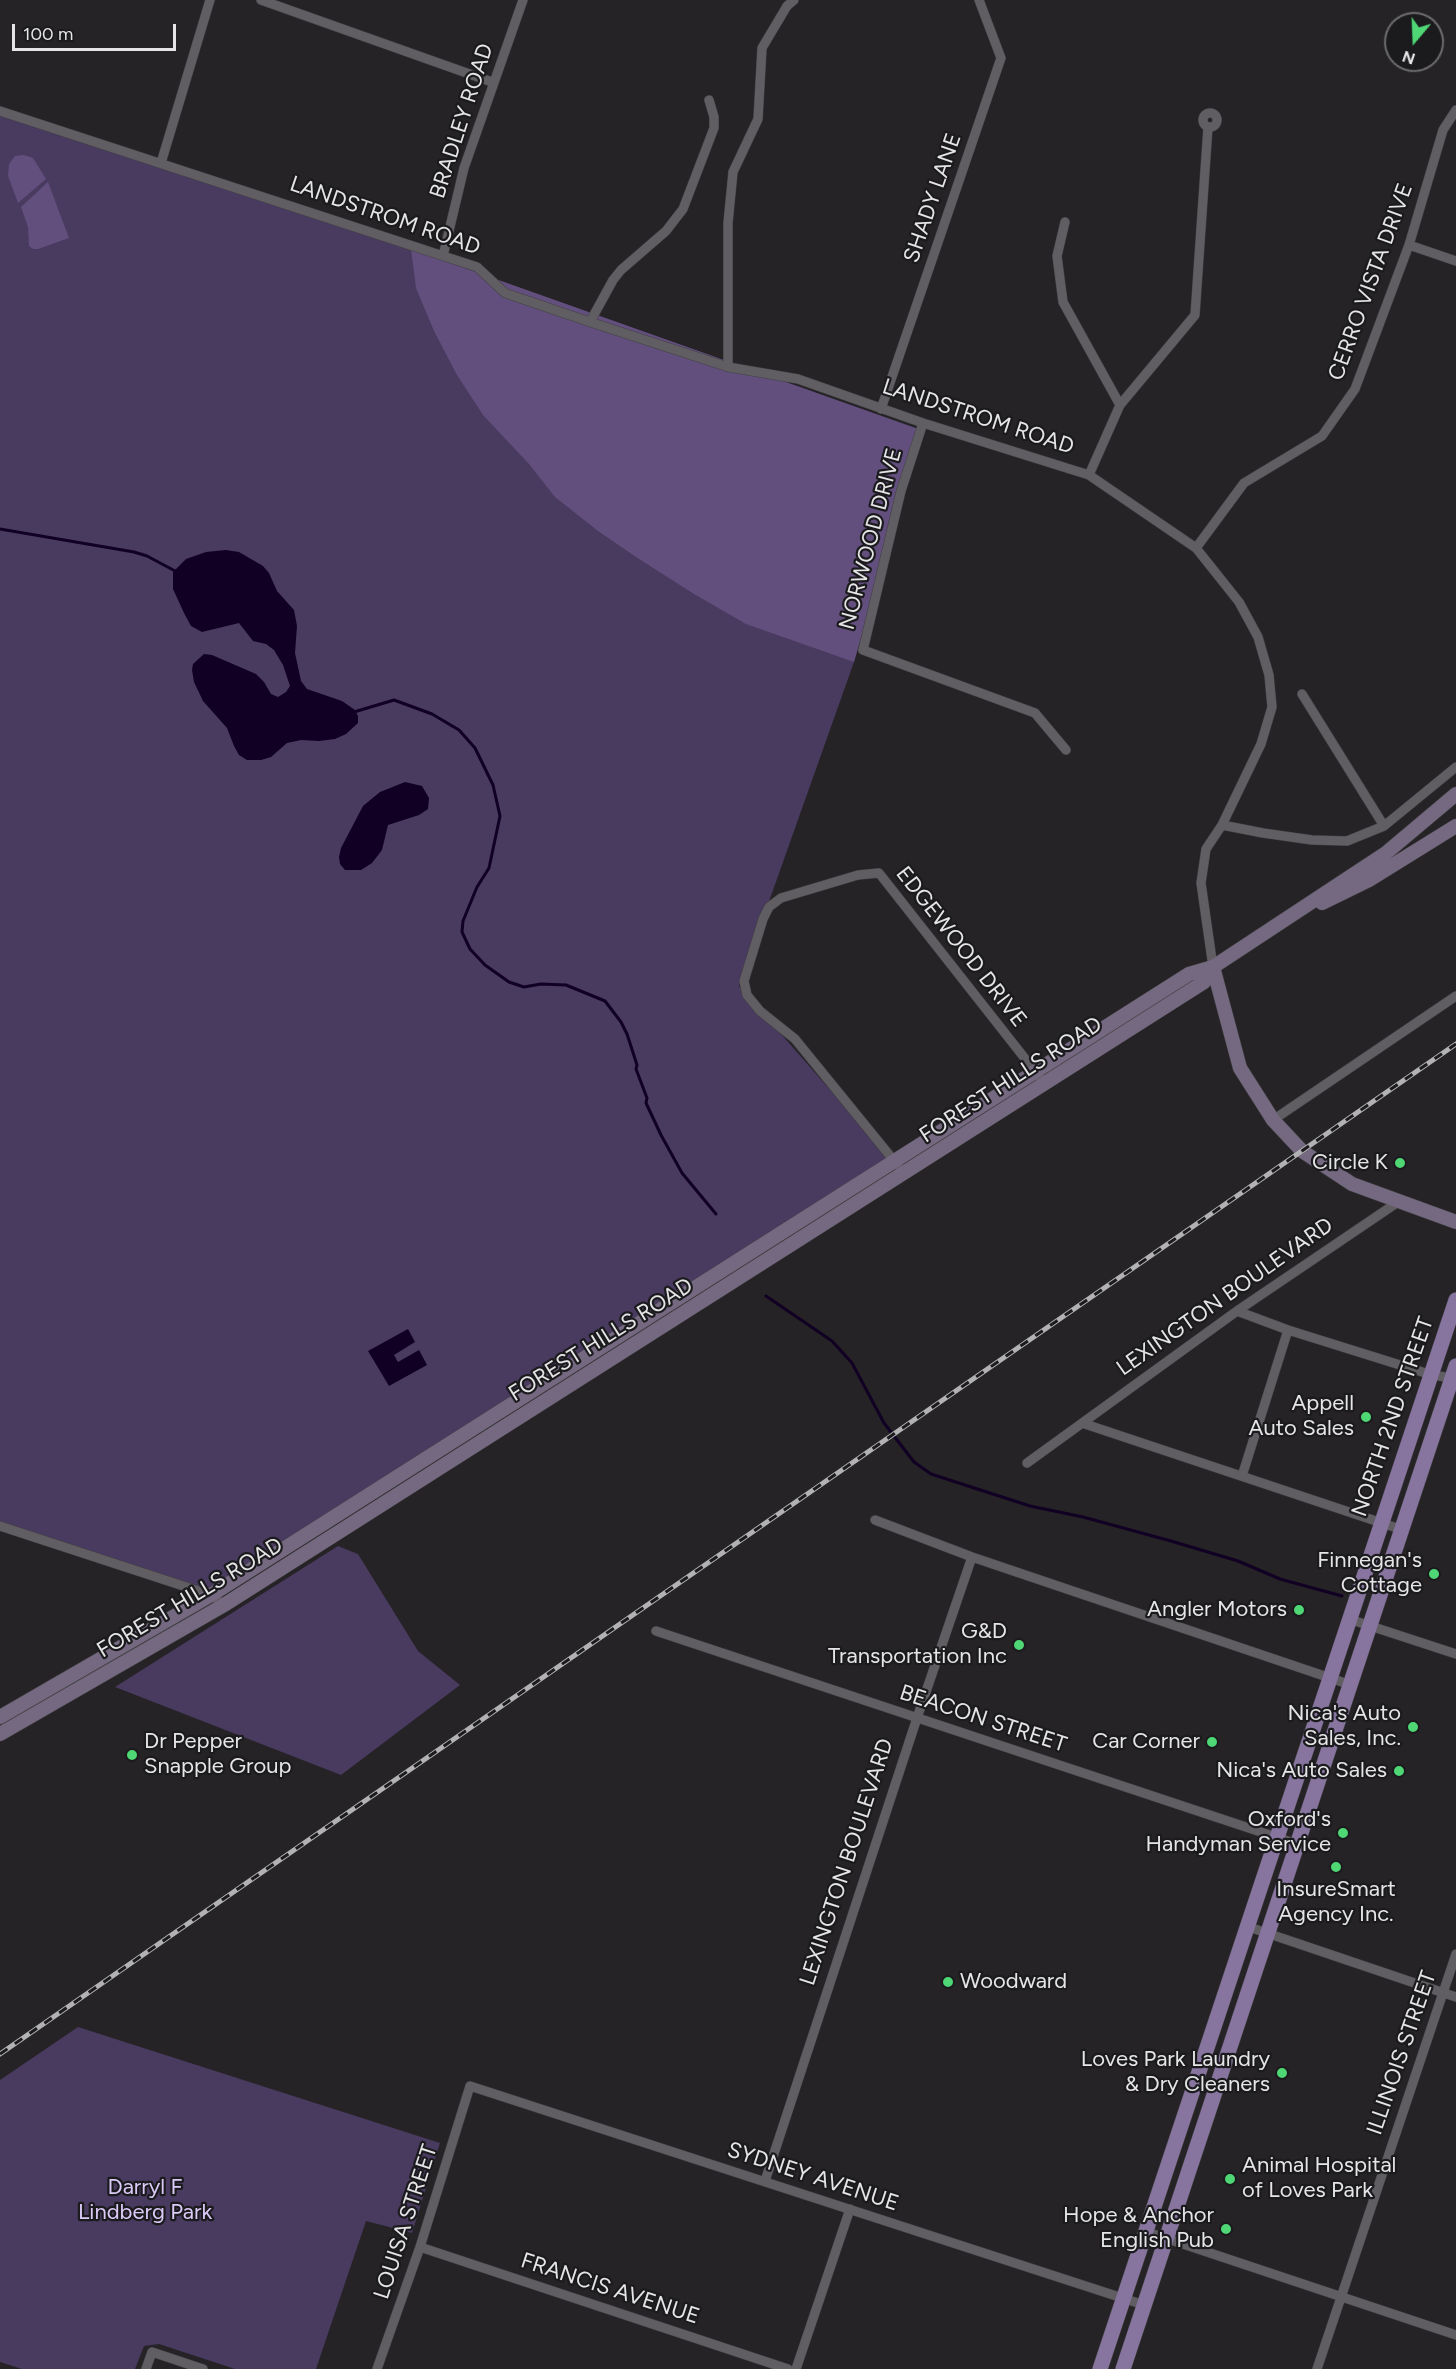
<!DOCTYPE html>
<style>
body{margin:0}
#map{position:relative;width:1456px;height:2369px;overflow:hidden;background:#252326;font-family:Figtree,sans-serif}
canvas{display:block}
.north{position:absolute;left:1384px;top:12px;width:60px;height:60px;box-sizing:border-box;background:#1b1a1d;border:2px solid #6c6b6d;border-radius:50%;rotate:199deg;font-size:16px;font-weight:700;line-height:24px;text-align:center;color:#e5e4e6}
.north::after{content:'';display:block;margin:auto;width:21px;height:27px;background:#4fd675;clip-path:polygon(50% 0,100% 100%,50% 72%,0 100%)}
.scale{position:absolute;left:12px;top:24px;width:164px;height:27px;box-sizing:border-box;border:3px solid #e5e4e6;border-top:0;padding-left:8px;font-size:18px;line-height:21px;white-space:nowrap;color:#e5e4e6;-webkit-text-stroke:4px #1b1a1d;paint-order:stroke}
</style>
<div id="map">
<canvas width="1456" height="2369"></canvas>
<div class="north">N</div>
<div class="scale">100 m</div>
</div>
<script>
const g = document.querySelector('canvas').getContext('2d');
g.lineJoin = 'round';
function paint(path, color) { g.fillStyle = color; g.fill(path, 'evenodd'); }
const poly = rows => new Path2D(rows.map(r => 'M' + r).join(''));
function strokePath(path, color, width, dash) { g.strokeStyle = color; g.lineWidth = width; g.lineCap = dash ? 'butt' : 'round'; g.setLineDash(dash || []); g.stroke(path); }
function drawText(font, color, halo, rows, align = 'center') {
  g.font = font + ' Figtree,sans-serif'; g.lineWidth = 4.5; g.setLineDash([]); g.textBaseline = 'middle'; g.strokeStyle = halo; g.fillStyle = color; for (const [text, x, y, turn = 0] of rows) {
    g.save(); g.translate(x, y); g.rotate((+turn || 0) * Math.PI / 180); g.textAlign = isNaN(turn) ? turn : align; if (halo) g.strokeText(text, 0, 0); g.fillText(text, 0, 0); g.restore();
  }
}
const green = poly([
 [0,112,411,249,921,430,854,662,739,986,889,1157,207,1591,0,1522],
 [338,1546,358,1554,418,1651,460,1685,341,1775,115,1687],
 [78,2027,440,2143,412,2233,366,2221,316,2369,235,2369,159,2344,144,2346,135,2369,22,2369,0,2362,0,2080]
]);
const forest = poly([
 [24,155,33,158,46,179,18,203,8,176,9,164,15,156],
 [48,182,69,238,38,249,33,249,29,246,28,227,21,207],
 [411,249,921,430,854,662,746,624,694,594,636,557,598,531,555,497,529,464,483,415,457,375,434,331,416,288]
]);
const water = poly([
 [226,550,239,552,263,566,269,573,277,591,294,610,297,626,295,653,301,681,307,689,342,701,355,710,358,716,358,723,346,734,335,739,319,741,301,740,287,743,271,757,261,760,247,760,239,755,234,746,227,728,203,701,194,682,192,670,193,664,204,654,212,655,256,674,264,682,271,694,278,697,286,692,290,686,283,665,274,650,266,644,253,641,239,623,202,632,191,626,184,613,173,589,173,572,186,559,206,552],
 [405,782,422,786,429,798,428,809,419,815,388,825,382,850,372,863,361,870,345,870,340,864,339,857,341,848,363,806,380,792],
 [408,1329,415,1342,394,1355,398,1362,419,1350,427,1365,389,1386,368,1351]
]);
const stream = poly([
 [0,529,134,552,147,556,177,572],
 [354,712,394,700,432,714,459,730,475,748,493,785,500,816,489,868,477,887,463,921,462,932,470,949,485,965,509,982,524,987,541,984,566,985,605,1001,621,1022,627,1034,637,1065,636,1069,647,1098,646,1103,661,1135,682,1173,716,1214],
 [766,1296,832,1341,852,1363,884,1423,914,1462,931,1474,1030,1506,1083,1517,1171,1541,1238,1561,1280,1579,1342,1596]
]);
const street = poly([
 [261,0,492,82],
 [0,111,477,267,505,293,590,322,728,367,798,379,923,423,1089,475,1196,548,1239,602,1258,637,1269,675,1272,707,1261,744,1222,825,1206,849,1201,883,1213,967],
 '1203 120a7 7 0 1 1 14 0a7 7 0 1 1-14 0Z',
 [161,163,210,0],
 [1065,222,1057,256,1063,302,1120,405],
 [1409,245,1456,261],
 [443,256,464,168,523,0],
 [590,322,613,280,621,270,666,231,683,209,714,128,714,117,709,100],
 [728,367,728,223,733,172,758,119,762,48,787,6,794,0],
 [881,409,1001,58,979,0],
 [923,423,901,491,863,650,1035,713,1066,750],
 [1089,475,1120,405,1195,315,1208,127],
 [1196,548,1244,483,1322,436,1355,389,1409,245,1443,130,1456,110],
 [1302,694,1384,826],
 [1222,825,1263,833,1312,840,1347,841,1384,826,1456,767],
 [1273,1120,1456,996],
 [904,1173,795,1039,760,1011,747,995,744,981,763,919,769,907,781,898,858,875,879,873,1045,1084],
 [1237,1311,1288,1330,1432,1375,1452,1378],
 [1082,1423,1403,1530],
 [1027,1463,1237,1311,1398,1202],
 [1242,1476,1288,1330],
 [875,1520,972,1557,1351,1685],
 [0,1526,211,1595,224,1605],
 [1349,1619,1456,1654],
 [656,1631,1297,1844],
 [1249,1927,1456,1997],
 [765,2181,917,1718,972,1557],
 [1147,2232,1456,2335],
 [420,2247,788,2369],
 [146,2369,152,2352,203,2369],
 [377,2369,420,2247,470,2086,1144,2305],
 [796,2369,850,2209],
 [1317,2369,1456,1954]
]);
const secondary = poly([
 [1322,903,1369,880,1456,826],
 [1213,967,1240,1068,1273,1120,1302,1151,1352,1184,1456,1222],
 [0,1717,211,1595,1189,974,1213,967,1386,853,1456,794],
 [0,1734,224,1605,1204,982,1213,967]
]);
const primary = poly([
 [1100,2369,1456,1300],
 [1123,2369,1456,1366]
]);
const rail = poly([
 [0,2054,1456,1044]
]);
const markers = [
 [1400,1163,6,"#4fd675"],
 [1366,1417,6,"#4fd675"],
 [1434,1574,6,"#4fd675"],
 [1299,1610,6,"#4fd675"],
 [1019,1645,6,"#4fd675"],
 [1413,1727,6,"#4fd675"],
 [1212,1742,6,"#4fd675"],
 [132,1755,6,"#4fd675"],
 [1399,1771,6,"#4fd675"],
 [1343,1833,6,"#4fd675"],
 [1336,1867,6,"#4fd675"],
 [948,1982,6,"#4fd675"],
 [1282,2073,6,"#4fd675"],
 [1230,2179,6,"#4fd675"],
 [1226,2229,6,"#4fd675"]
];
const streetNames = [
 ["BRADLEY ROAD",462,121,-72],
 ["SHADY LANE",933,198,-71],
 ["LANDSTROM ROAD",385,216,19],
 ["CERRO VISTA DRIVE",1371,282,-70],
 ["LANDSTROM ROAD",978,417,18],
 ["NORWOOD DRIVE",871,539,-75],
 ["EDGEWOOD DRIVE",961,947,52],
 ["FOREST HILLS ROAD",1011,1080,-33],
 ["LEXINGTON BOULEVARD",1225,1297,-35],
 ["FOREST HILLS ROAD",601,1340,-32],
 ["NORTH 2ND STREET",1393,1417,-71],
 ["FOREST HILLS ROAD",190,1598,-31],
 ["BEACON STREET",983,1719,18],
 ["LEXINGTON BOULEVARD",847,1862,-72],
 ["ILLINOIS STREET",1402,2053,-71],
 ["SYDNEY AVENUE",813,2177,18],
 ["LOUISA STREET",406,2222,-72],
 ["FRANCIS AVENUE",610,2289,18]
];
const poiNames = [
 ["Circle K",1388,1163],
 ["Appell",1354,1404],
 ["Auto Sales",1354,1429],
 ["Finnegan's",1422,1561],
 ["Cottage",1422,1586],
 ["Angler Motors",1287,1610],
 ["G&D",1007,1632],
 ["Transportation Inc",1007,1657],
 ["Nica's Auto",1401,1714],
 ["Sales, Inc.",1401,1739],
 ["Dr Pepper",144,1742,"left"],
 ["Snapple Group",144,1767,"left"],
 ["Car Corner",1200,1742],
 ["Nica's Auto Sales",1387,1771],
 ["Oxford's",1331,1820],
 ["Handyman Service",1331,1845],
 ["InsureSmart",1336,1890,"center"],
 ["Agency Inc.",1336,1915,"center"],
 ["Woodward",960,1982,"left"],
 ["Loves Park Laundry",1270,2060],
 ["& Dry Cleaners",1270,2085],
 ["Animal Hospital",1242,2166,"left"],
 ["of Loves Park",1242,2191,"left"],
 ["Hope & Anchor",1214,2216],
 ["English Pub",1214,2241]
];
const parkNames = [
 ["Darryl F",145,2188],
 ["Lindberg Park",145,2213]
];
paint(green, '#493a5f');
paint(forest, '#624f7d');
paint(water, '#110023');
strokePath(stream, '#110023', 3);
strokePath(street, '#424143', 10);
strokePath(secondary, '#424143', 15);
strokePath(primary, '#424143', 16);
strokePath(street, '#605e62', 9);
strokePath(secondary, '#746981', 14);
strokePath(primary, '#8775a0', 15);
strokePath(rail, '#b2b1b3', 5);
strokePath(rail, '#1b1a1d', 3, [9]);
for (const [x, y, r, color] of markers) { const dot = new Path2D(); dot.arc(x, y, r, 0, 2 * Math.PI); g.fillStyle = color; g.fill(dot); strokePath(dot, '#1b1a1d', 2); }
drawText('22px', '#e5e4e6', '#1b1a1d', streetNames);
drawText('22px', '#e5e4e6', '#1b1a1d', poiNames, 'right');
drawText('22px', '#dbcaf7', '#1b1a1d', parkNames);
</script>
